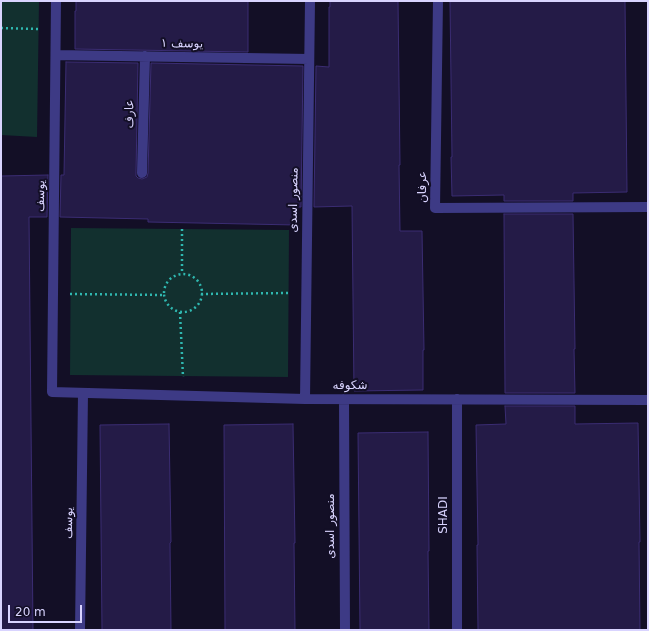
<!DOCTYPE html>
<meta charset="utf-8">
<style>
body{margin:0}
#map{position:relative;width:649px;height:631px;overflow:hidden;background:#130f26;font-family:"DejaVu Sans",sans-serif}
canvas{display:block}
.frame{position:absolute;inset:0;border:2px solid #d9d4ff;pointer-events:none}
.scale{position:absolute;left:8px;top:605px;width:74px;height:18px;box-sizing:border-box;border:2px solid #d9d4ff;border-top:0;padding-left:5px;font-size:12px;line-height:14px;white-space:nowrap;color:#d9d4ff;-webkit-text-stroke:3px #130f26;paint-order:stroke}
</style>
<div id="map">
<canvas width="649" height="631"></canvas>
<div class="frame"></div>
<div class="scale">20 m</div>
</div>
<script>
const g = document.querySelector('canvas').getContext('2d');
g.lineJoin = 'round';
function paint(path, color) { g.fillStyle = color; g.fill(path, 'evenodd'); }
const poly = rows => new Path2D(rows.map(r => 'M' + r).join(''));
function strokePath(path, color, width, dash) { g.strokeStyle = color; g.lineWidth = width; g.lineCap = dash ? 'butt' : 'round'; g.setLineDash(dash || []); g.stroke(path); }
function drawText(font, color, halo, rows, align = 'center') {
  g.font = font + ' "DejaVu Sans","Noto Sans Arabic",sans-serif'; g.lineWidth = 4; g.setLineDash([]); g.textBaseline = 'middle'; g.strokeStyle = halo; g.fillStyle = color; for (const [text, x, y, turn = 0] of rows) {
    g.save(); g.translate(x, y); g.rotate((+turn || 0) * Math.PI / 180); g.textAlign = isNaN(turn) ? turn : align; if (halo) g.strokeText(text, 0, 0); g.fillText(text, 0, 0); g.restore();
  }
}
const green = poly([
 [2,1,39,1,37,137,1,135],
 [71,228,289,230,288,377,70,375]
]);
const building = poly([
 [76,1,248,1,248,52,75,49,75,11,76,11,76,1],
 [330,1,398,1,400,165,399,165,400,231,422,231,424,350,423,350,423,390,354,391,352,206,314,207,316,66,329,67,329,7,330,7,330,1],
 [450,1,625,1,627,192,573,193,573,201,504,201,504,195,452,196,451,157,452,157,450,1],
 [66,62,138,63,136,173,136,176,138,178,142,179,147,177,148,173,151,63,303,66,301,207,296,207,296,225,148,222,148,219,60,217,61,175,64,175,66,62],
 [48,175,47,217,29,217,33,630,1,630,1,176,48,175],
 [504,214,573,214,575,349,574,349,575,393,505,393,504,214],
 [505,406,575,406,575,424,638,423,640,542,639,542,640,630,478,630,477,545,478,545,476,425,506,424,505,406],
 [169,424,171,542,170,543,171,630,102,630,100,425,169,424],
 [293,424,295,543,294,543,295,630,225,630,224,425,293,424],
 [428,432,429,551,428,551,429,630,360,630,358,433,428,432]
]);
const path = poly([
 [1,28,38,29],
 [182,229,182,274],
 '164 293a19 19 0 1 1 38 0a19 19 0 1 1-38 0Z',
 [70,294,164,295],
 [201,294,289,293],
 [180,312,183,377]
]);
const minor = poly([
 [56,1,52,392,305,399,648,400],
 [438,1,435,208,648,207],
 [56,55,309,59],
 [142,173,145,56],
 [305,399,310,1],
 [344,399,345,630],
 [457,399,457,630],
 [80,630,83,393]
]);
const streetNames = [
 ["یوسف ۱",182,44,1],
 ["عارف",130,114,-89],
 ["عرفان",423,187,-90],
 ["یوسف",41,196,-89],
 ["منصور اسدی",294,200,-89],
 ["شکوفه",350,386],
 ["SHADI",444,515,-90],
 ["یوسف",69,523,-89],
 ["منصور اسدی",331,526,-90]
];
paint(green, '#12302f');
paint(building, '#241b47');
strokePath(building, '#3b2d73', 1);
strokePath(path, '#2fb8b0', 2.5, [2, 3]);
strokePath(minor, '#3d3a85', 10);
drawText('12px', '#d9d4ff', '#130f26', streetNames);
</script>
